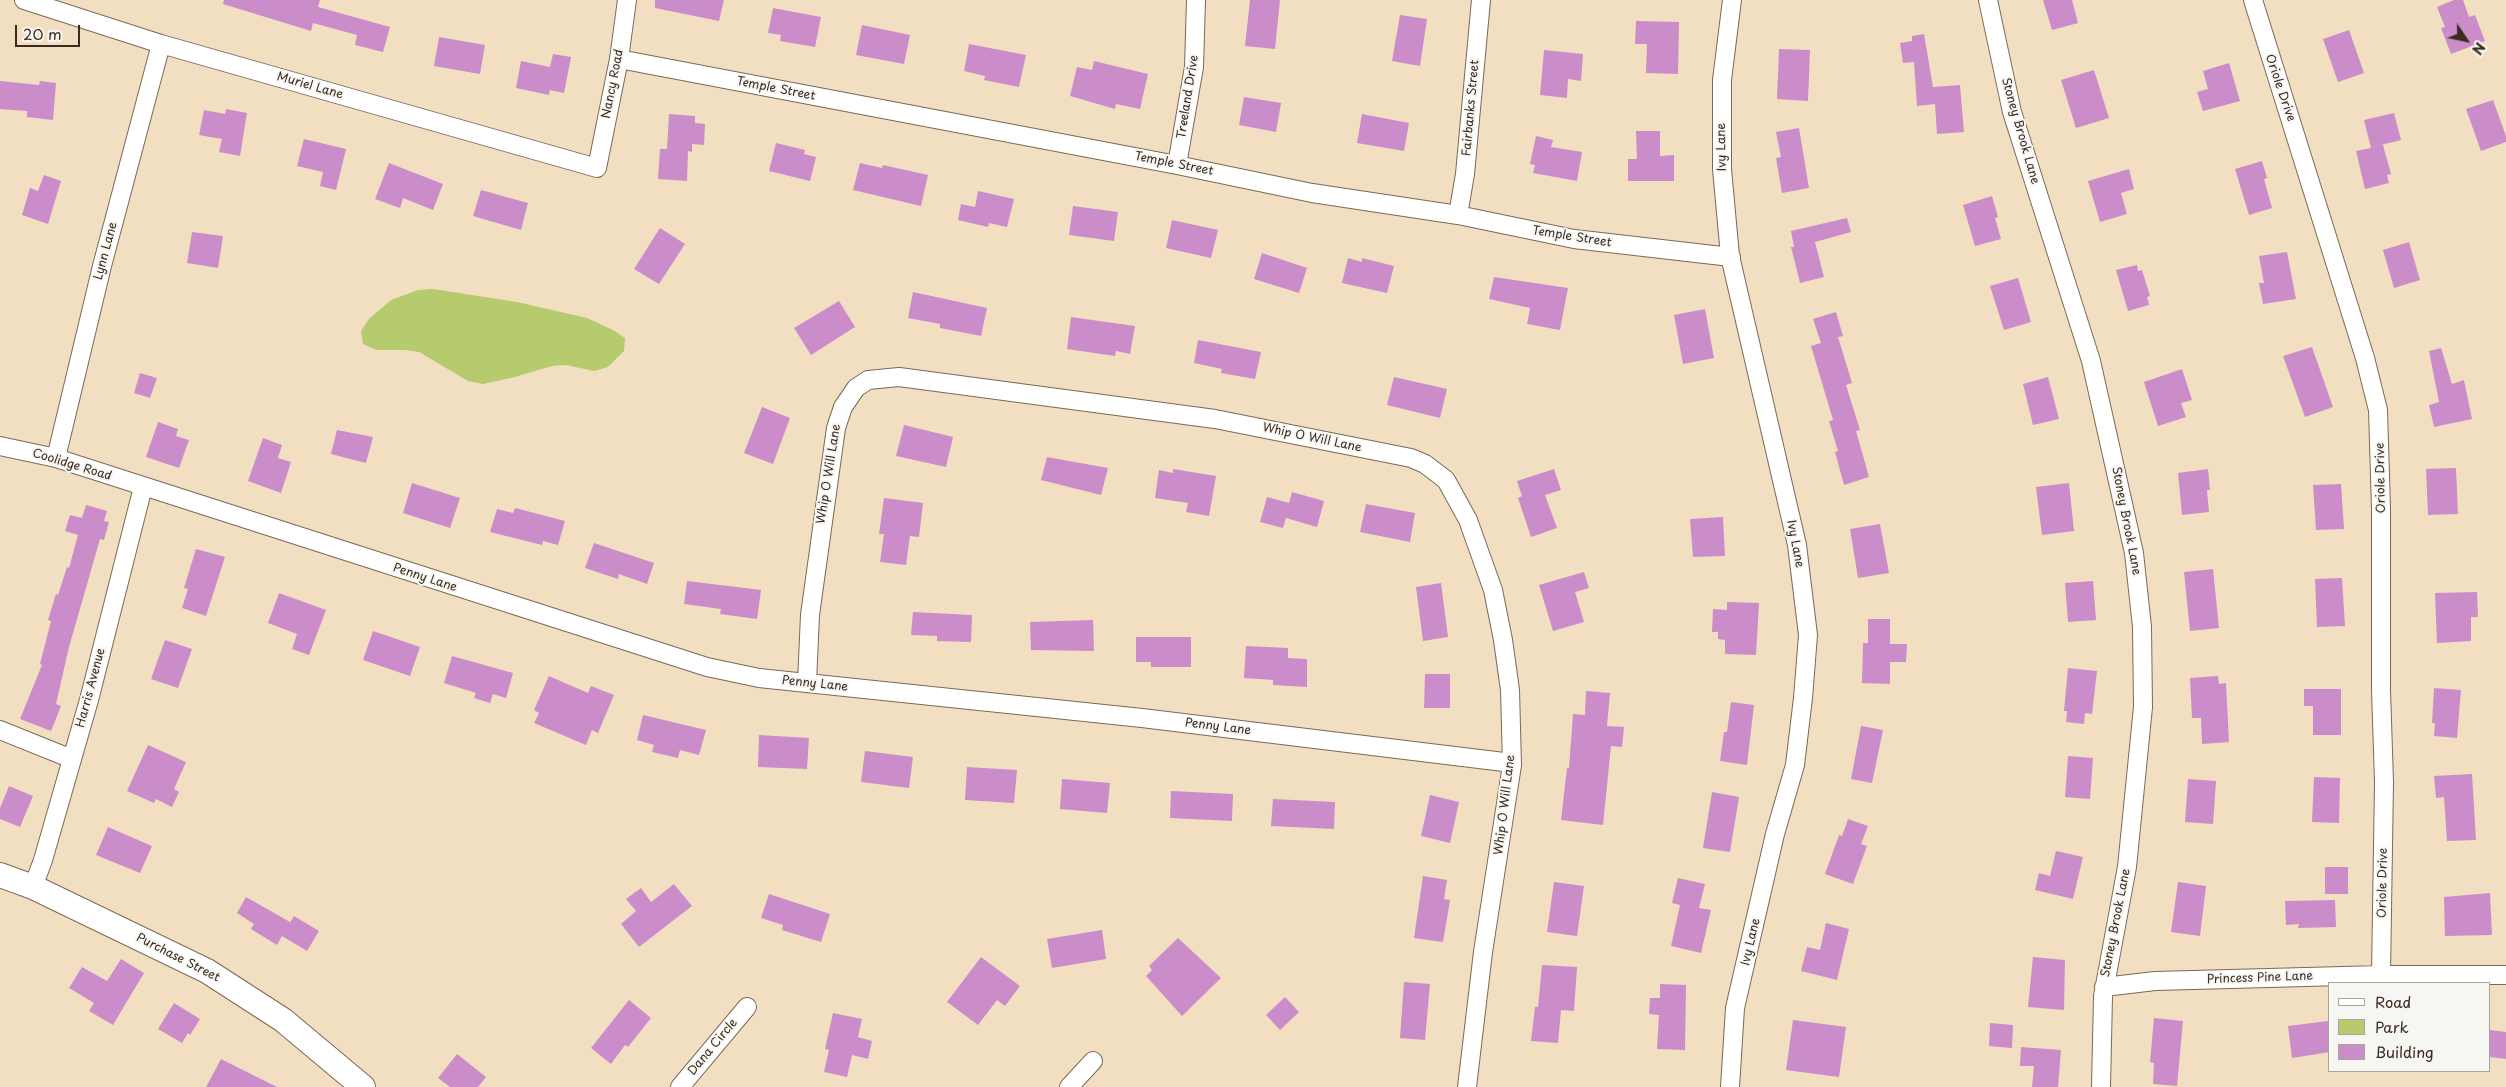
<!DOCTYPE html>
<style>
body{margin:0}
#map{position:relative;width:2506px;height:1087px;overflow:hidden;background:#f2dfc2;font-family:"Playpen Sans",sans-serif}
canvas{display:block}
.legend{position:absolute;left:2328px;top:982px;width:162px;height:90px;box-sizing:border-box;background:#f6f6f2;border:1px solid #aba49d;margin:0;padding:6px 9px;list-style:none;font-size:15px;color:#3b2a1e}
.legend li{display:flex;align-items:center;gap:10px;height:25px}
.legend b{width:25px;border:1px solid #aba49d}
.north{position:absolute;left:2441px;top:15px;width:50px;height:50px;-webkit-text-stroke:4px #f6f6f2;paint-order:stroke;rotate:124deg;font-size:14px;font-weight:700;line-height:20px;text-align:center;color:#3b2a1e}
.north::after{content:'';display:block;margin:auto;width:18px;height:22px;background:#3b2a1e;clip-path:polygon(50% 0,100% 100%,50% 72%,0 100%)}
.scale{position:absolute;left:15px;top:25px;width:65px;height:22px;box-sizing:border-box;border:2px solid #3b2a1e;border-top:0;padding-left:6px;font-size:15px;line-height:18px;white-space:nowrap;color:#3b2a1e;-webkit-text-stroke:4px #f6f6f2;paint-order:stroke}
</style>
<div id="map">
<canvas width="2506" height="1087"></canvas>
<ul class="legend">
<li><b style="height:6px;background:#fff"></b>Road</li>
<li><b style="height:14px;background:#b6ca6e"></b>Park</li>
<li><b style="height:14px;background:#ca8dc9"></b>Building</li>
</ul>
<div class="north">N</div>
<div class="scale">20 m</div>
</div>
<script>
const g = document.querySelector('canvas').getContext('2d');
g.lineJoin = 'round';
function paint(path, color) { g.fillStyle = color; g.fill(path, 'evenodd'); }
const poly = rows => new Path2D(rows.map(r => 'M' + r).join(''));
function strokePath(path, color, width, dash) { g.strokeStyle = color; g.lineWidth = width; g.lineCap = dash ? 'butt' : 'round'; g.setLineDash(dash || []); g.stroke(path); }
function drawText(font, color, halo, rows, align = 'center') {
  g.font = font + ' "Playpen Sans",sans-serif'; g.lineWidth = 4; g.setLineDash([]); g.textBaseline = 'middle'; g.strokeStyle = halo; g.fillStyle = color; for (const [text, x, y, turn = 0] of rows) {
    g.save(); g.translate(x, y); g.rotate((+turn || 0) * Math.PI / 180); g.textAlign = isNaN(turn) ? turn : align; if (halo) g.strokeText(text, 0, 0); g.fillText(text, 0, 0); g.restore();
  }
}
const green = poly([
 [433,289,517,302,587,318,613,330,625,338,624,351,608,367,594,371,566,365,552,366,511,378,483,384,468,381,419,352,405,350,376,350,363,344,361,331,369,319,391,300,418,290]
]);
const building = poly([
 [224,0,320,0,318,7,390,27,383,52,355,45,357,35,313,23,311,31,223,4],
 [655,0,724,0,719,21,655,8],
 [1250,0,1280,0,1275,49,1245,46],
 [2043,0,2072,0,2078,23,2052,30],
 [2454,0,2463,0,2469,17,2475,15,2485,41,2451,54,2441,28,2445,27,2437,7],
 [773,8,821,17,815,47,780,41,781,35,768,33],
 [1400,15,1427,19,1420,66,1392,61],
 [1636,21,1679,22,1678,74,1646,73,1647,44,1635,44],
 [862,25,910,35,904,64,856,55],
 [2349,30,2364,73,2338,82,2323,39],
 [1924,34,1933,87,1960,85,1964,132,1937,134,1935,104,1917,106,1914,62,1903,63,1900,43,1912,41,1912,36],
 [439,37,485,45,480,74,434,66],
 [969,44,1026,55,1019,87,984,80,985,76,964,71],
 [1779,49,1810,50,1808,101,1777,99],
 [1544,50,1583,54,1581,81,1568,79,1567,98,1540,95],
 [553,54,571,57,564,93,550,90,549,95,516,88,521,61,550,67],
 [1094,61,1148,74,1140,109,1116,104,1115,109,1070,96,1077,67,1092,70],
 [2229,63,2240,101,2203,111,2197,92,2208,89,2203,71],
 [2094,70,2109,118,2076,128,2061,80],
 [0,81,39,85,40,81,56,83,53,120,27,117,27,111,0,109],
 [1244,97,1281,103,1276,132,1239,125],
 [2493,100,2506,136,2506,142,2481,151,2466,109],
 [226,109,247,113,240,156,219,152,222,139,199,135,204,110,225,114],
 [2394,113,2401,140,2381,145,2383,145,2391,174,2387,175,2389,183,2365,189,2356,151,2371,148,2364,120],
 [669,114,695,116,695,123,705,124,704,145,692,144,692,152,688,151,687,181,658,179,660,149,667,149],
 [1362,114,1409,123,1404,151,1357,143],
 [1799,128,1809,188,1782,193,1776,158,1781,157,1776,132],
 [1636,131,1660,131,1660,156,1674,155,1674,181,1628,181,1628,159,1637,159],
 [1536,136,1553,140,1551,147,1582,152,1577,181,1533,173,1535,165,1530,164],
 [304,139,346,149,336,190,320,186,323,172,297,166],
 [776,143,805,150,804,154,816,157,810,181,769,171],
 [2262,161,2267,178,2264,179,2272,208,2249,215,2235,169],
 [389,163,443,184,433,210,403,198,400,208,375,199],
 [860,163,882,168,883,165,928,175,921,206,853,190],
 [2129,169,2134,189,2121,193,2127,214,2100,222,2088,181],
 [44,175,61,181,48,224,22,215,30,188,38,191],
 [481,190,528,203,521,230,473,216],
 [978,191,1014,199,1007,227,989,223,988,227,958,220,961,204,975,207],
 [1992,196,1998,217,1995,218,2001,239,1975,246,1963,205],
 [1073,206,1118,212,1114,241,1069,235],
 [1847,218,1851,232,1815,242,1824,277,1800,283,1791,247,1794,247,1791,231],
 [1172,220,1218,230,1211,258,1166,248],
 [660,228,685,244,659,284,634,269],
 [192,232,223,236,218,268,187,263],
 [2409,242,2420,280,2394,288,2383,250],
 [2287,252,2296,299,2263,304,2259,283,2264,283,2259,256],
 [1262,253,1307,268,1299,293,1254,279],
 [1348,258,1362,262,1362,258,1394,266,1387,293,1342,283],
 [2137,265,2138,271,2142,270,2150,296,2147,297,2149,305,2128,311,2116,270],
 [1494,277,1568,288,1560,330,1527,324,1530,308,1489,299],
 [2018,278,2031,322,2004,330,1990,286],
 [913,292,987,308,981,336,940,328,940,324,908,318],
 [839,301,855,327,811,355,794,328],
 [1705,309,1714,358,1683,364,1674,315],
 [1836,312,1843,336,1838,337,1852,383,1846,385,1860,430,1856,431,1869,477,1844,485,1835,452,1838,451,1829,421,1833,420,1811,346,1821,343,1813,319],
 [1071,317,1135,326,1130,354,1116,351,1115,356,1067,349],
 [1198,340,1261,352,1255,379,1221,373,1222,369,1194,363],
 [2312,347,2333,407,2305,417,2283,356],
 [2441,348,2452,384,2464,380,2472,419,2434,427,2429,405,2439,402,2429,351],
 [2182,369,2192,400,2181,403,2186,417,2158,426,2144,382],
 [140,373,157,378,150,398,134,393],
 [1394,377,1447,389,1440,418,1387,405],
 [2048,377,2059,419,2033,425,2023,384],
 [762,407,790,418,773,464,744,453],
 [158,422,178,429,176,436,189,440,179,468,146,457],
 [904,425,953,437,946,467,896,456],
 [337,430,373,437,366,463,331,454],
 [263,438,282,445,278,458,291,462,281,493,248,481],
 [1047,457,1108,468,1101,495,1041,480],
 [2456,468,2458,514,2428,515,2426,469],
 [1173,469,1216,476,1209,516,1186,512,1188,503,1155,498,1159,470,1173,473],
 [1554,469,1561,490,1545,495,1557,528,1531,537,1518,498,1522,496,1517,481],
 [2208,469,2210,490,2207,490,2209,512,2182,515,2178,473],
 [412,483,460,498,450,528,403,513],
 [2069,483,2074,531,2042,535,2036,487],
 [2341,484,2344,529,2316,530,2313,485],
 [1292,492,1324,501,1317,527,1286,518,1283,528,1260,522,1267,497,1289,503],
 [884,498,923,503,919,537,910,536,906,565,880,562,884,534,879,534],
 [1366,504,1415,513,1410,542,1360,532],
 [86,505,107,511,104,521,109,522,104,540,100,539,69,647,56,704,61,706,51,731,20,719,42,665,40,664,51,621,48,620,56,594,58,595,67,567,69,568,78,535,65,531,70,515,82,518],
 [515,508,565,521,558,545,543,541,542,545,490,532,497,509,513,513],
 [1723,517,1725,556,1693,557,1690,519],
 [1880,524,1889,573,1858,578,1850,529],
 [594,543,654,563,647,584,619,574,618,579,585,568],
 [196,549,225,557,206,616,182,608,188,589,184,588],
 [2213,569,2219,628,2190,631,2184,572],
 [1584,572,1589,588,1575,592,1584,622,1553,631,1539,585],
 [2342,578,2345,626,2317,627,2315,579],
 [687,581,761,590,757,619,720,614,721,609,684,604],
 [2093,581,2096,620,2068,622,2065,583],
 [1441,583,1448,637,1423,641,1416,587],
 [2477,592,2478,617,2471,617,2471,641,2437,643,2435,593],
 [279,593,326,610,309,655,292,649,297,634,268,623],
 [1727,602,1759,603,1756,655,1725,654,1725,640,1718,639,1718,632,1712,632,1713,609,1727,610],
 [913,612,972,615,971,642,937,641,937,636,911,635],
 [1868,619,1890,619,1890,644,1907,644,1906,662,1890,662,1890,684,1862,683,1863,643,1868,643],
 [1093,620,1094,651,1031,650,1030,622],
 [373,631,420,647,410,676,363,660],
 [1136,637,1191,637,1191,667,1151,667,1151,662,1136,662],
 [165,640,192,649,178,688,151,679],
 [1246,646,1288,648,1288,658,1307,659,1307,687,1273,685,1273,680,1244,678],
 [452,656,513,673,506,698,493,694,490,703,474,698,476,693,444,683],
 [2068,668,2097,671,2092,714,2085,713,2084,724,2066,722,2067,711,2064,711],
 [1425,674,1450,674,1450,708,1424,708],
 [549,676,588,693,591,686,614,695,598,733,592,730,586,745,534,723,539,713,534,710],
 [2218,676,2219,684,2226,683,2229,742,2202,744,2201,718,2192,718,2190,678],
 [2434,688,2461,690,2457,738,2434,736,2435,723,2432,723],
 [2304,689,2341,689,2341,735,2313,735,2313,706,2304,706],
 [1586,691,1610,693,1607,726,1624,727,1622,747,1611,746,1603,825,1561,820,1567,768,1569,768,1573,714,1585,715],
 [1731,702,1754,705,1747,765,1720,761,1724,732,1727,732],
 [643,715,706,730,699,755,680,750,678,758,652,752,654,745,637,740],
 [1861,726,1883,730,1872,783,1851,779],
 [759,735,809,738,807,769,758,767],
 [148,745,186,762,174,789,179,792,172,807,156,799,154,803,127,791],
 [865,751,913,757,909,788,861,782],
 [2068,756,2093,758,2090,799,2065,797],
 [967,767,1017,770,1014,803,965,800],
 [2472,774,2476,840,2447,841,2444,797,2436,798,2434,776],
 [2314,777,2340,778,2339,823,2312,822],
 [1062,779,1110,783,1107,813,1060,809],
 [2188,779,2216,781,2213,824,2185,822],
 [9,786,33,796,20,827,0,819,0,808],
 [1171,791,1233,794,1232,821,1170,818],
 [1712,792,1739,797,1730,852,1703,848],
 [1430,795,1459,802,1450,843,1421,836],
 [1273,799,1335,802,1334,829,1271,826],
 [1848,819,1868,826,1861,844,1867,846,1853,884,1825,874,1839,835,1842,836],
 [108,827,152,846,140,873,96,855],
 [2056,851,2083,857,2073,899,2035,890,2039,873,2050,876],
 [2325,867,2348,867,2348,894,2325,894],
 [1423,876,1447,880,1444,899,1450,900,1443,942,1414,938],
 [1678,878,1705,884,1699,908,1711,910,1701,953,1671,946,1680,905,1672,903],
 [1554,882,1584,886,1577,936,1547,932],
 [2178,882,2206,886,2200,936,2171,932],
 [674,884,692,906,639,947,621,924,636,911,626,899,641,888,651,902],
 [2490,893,2492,935,2445,936,2444,897],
 [769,894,830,914,821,942,782,930,783,925,761,918],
 [246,897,290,922,289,924,294,916,319,931,307,951,282,936,277,945,251,929,254,924,237,913],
 [2335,900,2336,927,2298,928,2299,924,2286,925,2285,901],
 [1826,923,1849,929,1837,980,1801,971,1807,947,1820,950],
 [1102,930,1106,959,1052,968,1047,939],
 [1178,938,1221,978,1182,1016,1146,976,1152,970,1149,966],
 [981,957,1020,986,1005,1006,997,1000,978,1025,947,1002],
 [2033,957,2065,960,2064,1010,2028,1007],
 [121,959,144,973,113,1025,89,1011,94,1003,69,988,82,967,107,981],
 [1542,965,1577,967,1574,1011,1561,1010,1558,1043,1531,1041,1535,1007,1538,1007],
 [1404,982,1430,984,1425,1040,1400,1038],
 [1660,984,1686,985,1685,1050,1657,1049,1659,1015,1649,1014,1650,998,1660,998],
 [1285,997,1299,1012,1280,1030,1266,1015],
 [629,1000,651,1018,628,1047,625,1045,611,1064,591,1048],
 [174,1003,200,1019,190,1035,188,1033,182,1043,158,1029],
 [833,1013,862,1019,858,1037,872,1041,868,1059,852,1055,847,1077,824,1072,829,1050,825,1049],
 [2154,1018,2183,1021,2177,1086,2153,1084,2154,1063,2150,1062],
 [1793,1020,1846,1027,1839,1077,1786,1070],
 [2328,1021,2330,1052,2292,1058,2288,1026],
 [1990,1023,2013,1025,2012,1048,1989,1046],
 [2490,1030,2506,1032,2506,1059,2490,1057],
 [2021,1047,2061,1050,2058,1087,2032,1087,2034,1066,2020,1066],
 [457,1054,486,1077,478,1087,450,1087,438,1078],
 [221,1059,277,1087,206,1087]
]);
const street = poly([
 [24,0,161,44,597,168,619,59,627,0],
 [1988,0,2012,112,2091,361,2134,553,2142,627,2143,707,2127,867,2103,996,2101,1087],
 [2253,0,2365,358,2378,410,2381,509,2381,690,2384,782,2381,975],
 [619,59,1177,165,1312,193,1458,215,1574,239,1731,257],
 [1177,165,1194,67,1196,0],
 [1458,215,1465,174,1481,0],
 [0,446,56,458,707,667,759,678,1142,718,1512,763],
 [56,458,102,266,161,44],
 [807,683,810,615,836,428,843,407,856,388,868,380,899,377,1215,419,1411,458,1425,464,1446,480,1468,520,1493,590,1503,640,1510,690,1512,765,1483,952,1467,1087],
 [0,730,72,759],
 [33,887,43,860,89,700,143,487],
 [2104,987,2155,981,2381,975,2506,975],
 [680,1087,747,1007],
 [1069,1087,1093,1061],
 [1730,1087,1735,1008,1775,834,1795,765,1803,698,1808,635,1797,545,1730,256,1722,169,1722,80,1732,0]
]);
const secondary = poly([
 [0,875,33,887,207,971,283,1020,363,1087]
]);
const streetNames = [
 ["Nancy Road",613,84,-79],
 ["Muriel Lane",310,86,16],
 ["Oriole Drive",2280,88,71],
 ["Temple Street",776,89,11],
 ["Treeland Drive",1188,97,-81],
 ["Fairbanks Street",1471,108,-85],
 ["Stoney Brook Lane",2020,131,74],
 ["Ivy Lane",1722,147,-91],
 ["Temple Street",1174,164,11],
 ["Temple Street",1572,237,9],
 ["Lynn Lane",106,251,-75],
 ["Whip O Will Lane",1312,438,12],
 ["Coolidge Road",72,465,17],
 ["Whip O Will Lane",829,474,-81],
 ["Oriole Drive",2381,478,-91],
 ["Stoney Brook Lane",2126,521,79],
 ["Ivy Lane",1795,544,79],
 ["Penny Lane",425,578,18],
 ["Penny Lane",815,684,6],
 ["Harris Avenue",91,688,-75],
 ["Penny Lane",1218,727,7],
 ["Whip O Will Lane",1505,805,-83],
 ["Oriole Drive",2383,883,-89],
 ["Stoney Brook Lane",2116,923,-79],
 ["Ivy Lane",1751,942,-77],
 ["Purchase Street",178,958,27],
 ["Princess Pine Lane",2260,978,-2],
 ["Dana Circle",713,1047,-50]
];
paint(green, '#b6ca6e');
paint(building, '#ca8dc9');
strokePath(street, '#7b6957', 20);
strokePath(secondary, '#7b6957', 26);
strokePath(street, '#fff', 18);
strokePath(secondary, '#fff', 24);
drawText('12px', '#3b2a1e', '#f6f6f2', streetNames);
</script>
